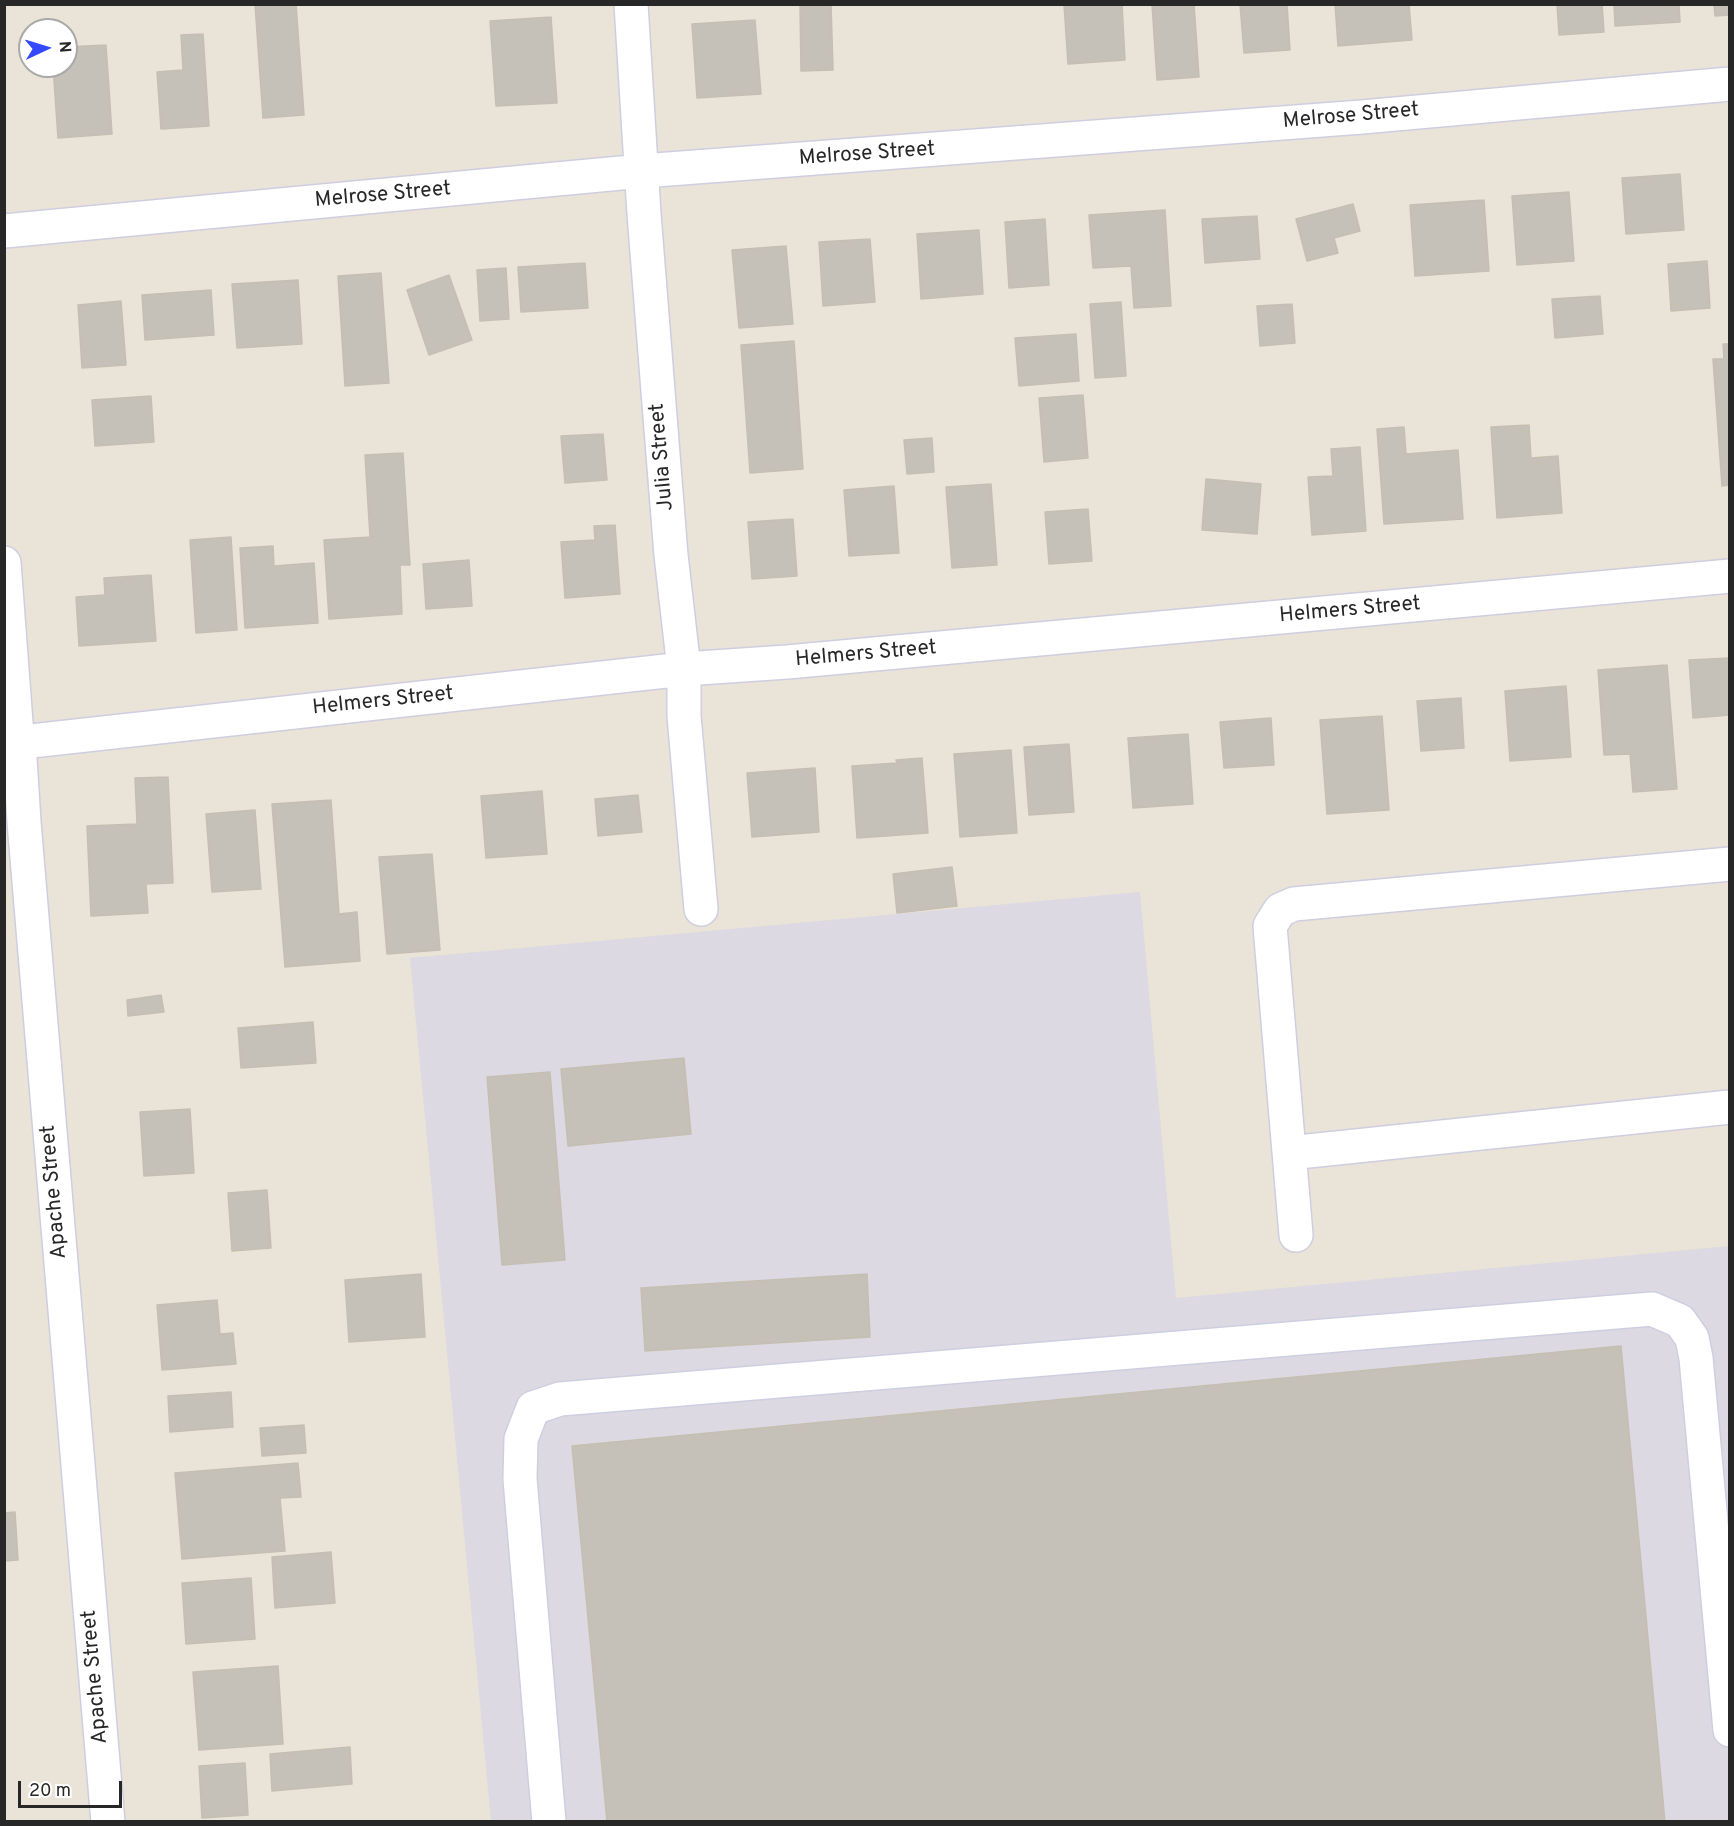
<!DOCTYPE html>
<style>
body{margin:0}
#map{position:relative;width:1734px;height:1826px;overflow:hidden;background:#eae3d7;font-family:Overpass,sans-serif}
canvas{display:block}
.frame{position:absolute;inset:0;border:6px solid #272727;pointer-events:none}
.north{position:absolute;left:18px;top:18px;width:60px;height:60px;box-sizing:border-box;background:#fff;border:2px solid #a9a9a9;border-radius:50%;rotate:86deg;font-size:16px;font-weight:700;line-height:24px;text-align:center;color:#272727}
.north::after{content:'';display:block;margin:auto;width:21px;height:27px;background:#3249fd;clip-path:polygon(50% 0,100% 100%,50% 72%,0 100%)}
.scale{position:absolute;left:18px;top:1781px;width:104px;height:27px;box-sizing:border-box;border:3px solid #272727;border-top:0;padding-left:8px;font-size:18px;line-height:21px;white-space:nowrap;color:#272727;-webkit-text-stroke:4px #fff;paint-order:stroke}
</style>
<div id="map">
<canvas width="1734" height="1826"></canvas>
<div class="frame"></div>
<div class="north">N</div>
<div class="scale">20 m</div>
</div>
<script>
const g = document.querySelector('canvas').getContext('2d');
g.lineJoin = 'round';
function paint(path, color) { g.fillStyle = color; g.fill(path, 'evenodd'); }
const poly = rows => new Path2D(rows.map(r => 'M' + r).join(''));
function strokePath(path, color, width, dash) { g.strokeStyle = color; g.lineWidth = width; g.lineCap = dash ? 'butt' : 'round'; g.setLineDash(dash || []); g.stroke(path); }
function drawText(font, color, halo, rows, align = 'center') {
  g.font = font + ' Overpass,sans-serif'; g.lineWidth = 4.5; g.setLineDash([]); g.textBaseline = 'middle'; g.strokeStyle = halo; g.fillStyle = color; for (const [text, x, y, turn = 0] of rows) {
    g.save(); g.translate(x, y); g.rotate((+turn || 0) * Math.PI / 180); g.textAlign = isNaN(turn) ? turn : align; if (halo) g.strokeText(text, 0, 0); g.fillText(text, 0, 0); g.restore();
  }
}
const industrial = poly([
 [1140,892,1176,1298,1729,1246,1729,1821,491,1821,410,958]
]);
const building = poly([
 [255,4,296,4,304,115,263,118,255,4],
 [800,4,831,4,833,70,801,71,800,4],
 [1064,4,1122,4,1125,60,1068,64,1064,4],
 [1152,4,1194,4,1199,77,1157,80,1152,4],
 [1240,4,1287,4,1290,50,1244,53,1240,4],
 [1335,4,1409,4,1412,40,1338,46,1335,4],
 [1557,4,1602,4,1604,32,1559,35,1557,4],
 [1614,4,1679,4,1680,22,1615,26,1614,4],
 [1714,4,1730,4,1730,15,1715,16,1714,4],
 [551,17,557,103,496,106,490,21,551,17],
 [755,20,761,94,697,98,692,24,755,20],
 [203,34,209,126,161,129,157,72,183,70,181,35,203,34],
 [106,45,112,134,58,138,53,66,66,66,66,47,106,45],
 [1680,174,1684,230,1626,234,1622,178,1680,174],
 [1569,192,1574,261,1517,265,1512,196,1569,192],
 [1484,200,1489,271,1415,276,1410,205,1484,200],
 [1353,204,1360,231,1334,238,1338,253,1307,261,1296,219,1353,204],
 [1165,210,1171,306,1134,308,1131,266,1093,268,1089,215,1165,210],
 [1257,216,1260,259,1205,263,1202,219,1257,216],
 [1045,219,1049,285,1009,288,1005,222,1045,219],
 [979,230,983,294,921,299,917,234,979,230],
 [870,239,875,302,823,306,819,242,870,239],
 [786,246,793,324,739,328,732,250,786,246],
 [1707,261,1710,308,1671,311,1668,264,1707,261],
 [585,263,588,308,521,312,518,267,585,263],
 [506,268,509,319,480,321,477,270,506,268],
 [381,273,389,383,345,386,338,276,381,273],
 [449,275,472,340,429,355,407,290,449,275],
 [298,280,302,344,237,348,232,284,298,280],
 [211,290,214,335,145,340,142,295,211,290],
 [1600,296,1603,334,1555,338,1552,299,1600,296],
 [121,301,126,365,82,368,78,305,121,301],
 [1121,302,1126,376,1095,378,1090,304,1121,302],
 [1292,304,1295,343,1260,346,1257,306,1292,304],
 [1076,334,1079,381,1019,386,1015,338,1076,334],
 [794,341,803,469,750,473,741,345,794,341],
 [1723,344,1730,344,1730,485,1722,486,1713,359,1724,359,1723,344],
 [1083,395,1088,458,1044,462,1039,398,1083,395],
 [151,396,154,442,95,446,92,400,151,396],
 [1529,425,1531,458,1558,456,1562,513,1497,518,1491,427,1529,425],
 [1404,427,1406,454,1458,450,1463,519,1384,524,1377,429,1404,427],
 [603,434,607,480,565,483,561,436,603,434],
 [932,438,934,472,907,474,904,440,932,438],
 [1360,447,1366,531,1312,535,1308,477,1333,476,1331,449,1360,447],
 [403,453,410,565,400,565,402,614,329,619,324,540,370,537,365,455,403,453],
 [1206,479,1261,484,1257,534,1202,530,1206,479],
 [991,484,997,565,952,568,946,487,991,484],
 [894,486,899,553,849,556,844,490,894,486],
 [1088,509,1092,561,1049,564,1045,512,1088,509],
 [793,519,797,576,752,579,748,522,793,519],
 [615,525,620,594,565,598,561,542,595,540,594,526,615,525],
 [231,537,237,630,196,633,190,540,231,537],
 [273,546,274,566,314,563,318,623,245,628,240,548,273,546],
 [469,560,472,606,426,609,423,564,469,560],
 [151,575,156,641,79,646,76,597,105,595,104,578,151,575],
 [1730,658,1730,715,1693,718,1689,660,1730,658],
 [1667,665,1677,789,1633,792,1630,754,1604,755,1598,670,1667,665],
 [1566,686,1571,757,1510,761,1505,691,1566,686],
 [1461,698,1464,748,1421,751,1417,701,1461,698],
 [1382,716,1389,810,1327,814,1320,720,1382,716],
 [1271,718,1274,765,1224,768,1220,722,1271,718],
 [1188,734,1193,804,1133,808,1128,738,1188,734],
 [1069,744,1074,812,1029,815,1024,747,1069,744],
 [1011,750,1017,833,960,837,954,754,1011,750],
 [922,758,928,833,857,838,852,766,897,763,896,760,922,758],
 [815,768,819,832,752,837,747,773,815,768],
 [168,777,173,883,146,884,148,913,91,916,87,826,137,824,135,778,168,777],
 [542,791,547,854,486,858,481,796,542,791],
 [638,795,642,832,598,836,595,799,638,795],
 [331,800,339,914,357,912,360,961,285,967,272,804,331,800],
 [255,810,261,889,212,892,206,814,255,810],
 [432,854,440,950,387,954,379,857,432,854],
 [952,867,957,906,897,913,893,874,952,867],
 [161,995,164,1012,128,1016,127,1000,161,995],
 [313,1022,316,1063,241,1068,238,1028,313,1022],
 [684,1058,691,1134,568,1146,561,1069,684,1058],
 [550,1072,565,1260,502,1265,487,1077,550,1072],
 [190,1109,194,1173,144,1176,140,1112,190,1109],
 [267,1190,271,1248,232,1251,228,1193,267,1190],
 [421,1274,425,1337,349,1342,345,1280,421,1274],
 [867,1274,870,1337,645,1351,641,1288,867,1274],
 [217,1300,220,1334,233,1333,236,1364,162,1370,157,1305,217,1300],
 [1621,1346,1665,1822,607,1822,572,1446,1621,1346],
 [231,1392,233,1427,170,1432,168,1396,231,1392],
 [304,1425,306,1453,262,1456,260,1428,304,1425],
 [298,1463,301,1497,280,1498,285,1551,182,1559,175,1473,298,1463],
 [15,1512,18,1560,4,1561,4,1513,15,1512],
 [331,1552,335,1603,275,1608,272,1557,331,1552],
 [251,1578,255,1639,186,1644,182,1583,251,1578],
 [278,1666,283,1744,199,1750,193,1672,278,1666],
 [350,1747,352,1784,272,1791,270,1754,350,1747],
 [245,1763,248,1815,202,1818,199,1766,245,1763]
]);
const minor = poly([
 [631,4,644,214,671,555,684,669,684,716,701,909],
 [4,231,642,171,1362,117,1730,84],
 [4,563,17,736,19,743,24,822,108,1822],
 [4,744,684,669,787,662,1730,576],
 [1289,1153,1730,1107],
 [1296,1235,1270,926,1280,910,1294,904,1730,864],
 [549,1822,520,1479,521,1439,533,1408,560,1399,1652,1309,1680,1321,1692,1338,1696,1358,1730,1730]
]);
const streetNames = [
 ["Melrose Street",1351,117,-5],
 ["Melrose Street",867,155,-4],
 ["Melrose Street",383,196,-5],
 ["Julia Street",663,457,-95],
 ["Helmers Street",1350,611,-5],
 ["Helmers Street",866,655,-5],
 ["Helmers Street",383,702,-6],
 ["Apache Street",55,1192,-95],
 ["Apache Street",96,1677,-95]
];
paint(industrial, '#dcd9e2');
paint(building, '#c5c0b8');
strokePath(building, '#c5bfb2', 1.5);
strokePath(minor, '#cdcfe1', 36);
strokePath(minor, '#fff', 33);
drawText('21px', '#272727', '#fff', streetNames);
</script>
